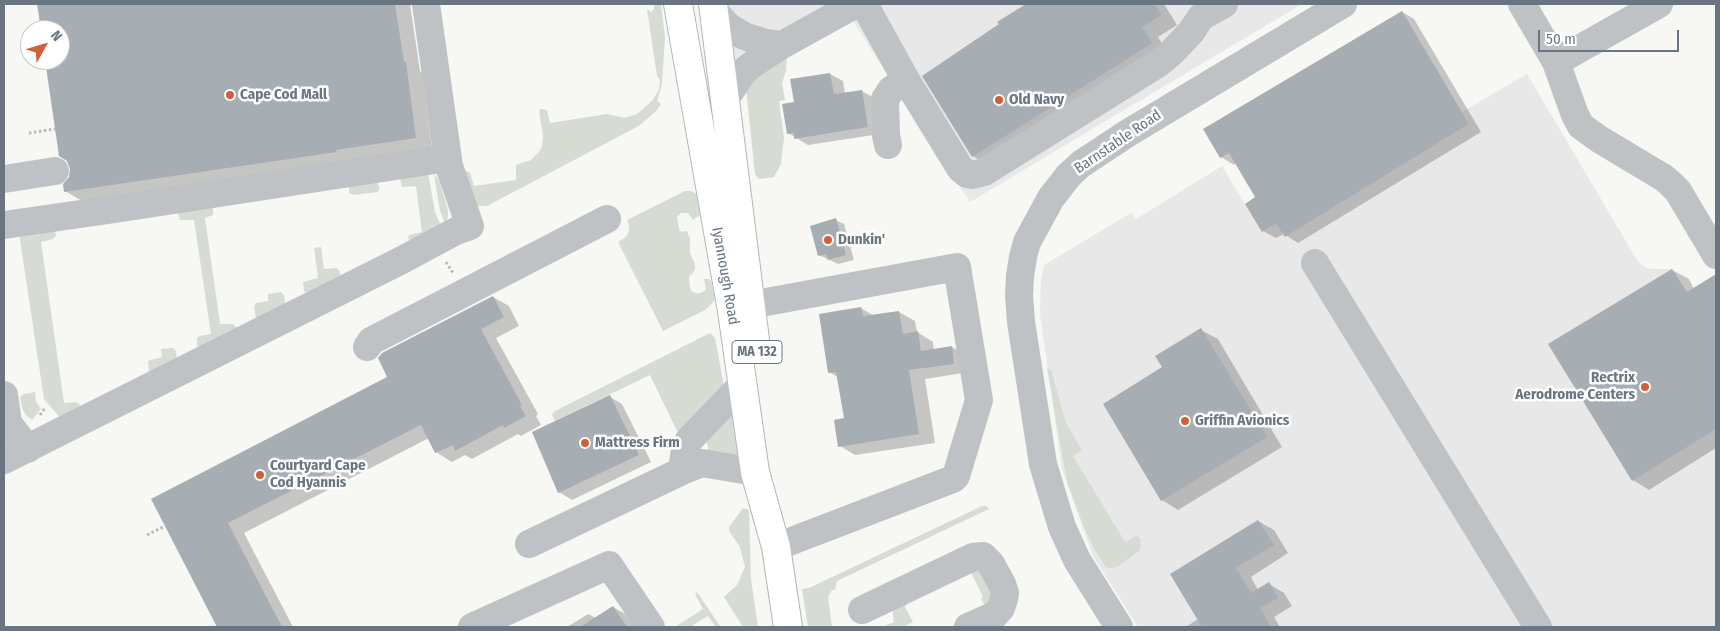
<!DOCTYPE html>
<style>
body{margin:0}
#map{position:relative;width:1720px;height:631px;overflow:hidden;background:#f7f7f4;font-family:"Fira Sans Condensed",sans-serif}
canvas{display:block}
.frame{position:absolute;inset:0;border:5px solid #697682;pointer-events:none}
.north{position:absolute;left:20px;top:20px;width:50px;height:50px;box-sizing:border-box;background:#fff;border:1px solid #c3c8cd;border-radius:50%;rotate:51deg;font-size:14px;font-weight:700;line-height:20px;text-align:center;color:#697682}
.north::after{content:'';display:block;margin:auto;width:18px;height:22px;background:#d0603b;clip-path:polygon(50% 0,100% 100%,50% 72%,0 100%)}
.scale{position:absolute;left:1538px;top:30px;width:141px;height:22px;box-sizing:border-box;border:2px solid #697682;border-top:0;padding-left:6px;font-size:15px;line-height:18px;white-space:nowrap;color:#697682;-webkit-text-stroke:4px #fff;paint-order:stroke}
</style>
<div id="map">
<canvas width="1720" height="631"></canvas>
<div class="frame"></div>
<div class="north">N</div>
<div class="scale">50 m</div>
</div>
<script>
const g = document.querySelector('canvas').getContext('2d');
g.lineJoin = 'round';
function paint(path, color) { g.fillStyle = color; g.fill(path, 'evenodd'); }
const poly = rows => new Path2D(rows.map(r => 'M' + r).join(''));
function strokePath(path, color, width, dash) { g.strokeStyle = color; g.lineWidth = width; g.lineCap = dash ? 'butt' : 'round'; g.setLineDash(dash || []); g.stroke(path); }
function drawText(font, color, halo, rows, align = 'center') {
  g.font = font + ' "Fira Sans Condensed",sans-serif'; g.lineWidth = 5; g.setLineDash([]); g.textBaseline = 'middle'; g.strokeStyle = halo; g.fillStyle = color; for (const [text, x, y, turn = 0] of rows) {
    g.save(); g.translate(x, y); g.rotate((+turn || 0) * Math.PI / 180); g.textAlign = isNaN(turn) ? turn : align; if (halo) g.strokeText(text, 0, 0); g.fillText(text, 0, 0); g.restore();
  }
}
const built = poly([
 [724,4,1302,4,970,202,847,12,736,87],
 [1527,74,1637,260,1646,268,1653,269,1672,269,1687,292,1712,277,1716,284,1716,627,1138,627,1093,556,1062,469,1040,314,1041,281,1044,265,1131,213,1136,219,1222,166,1262,232,1276,224,1285,237,1469,124,1462,112]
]);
const green = poly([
 [654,4,661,4,665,37,662,84,657,101,661,104,656,111,640,125,631,130,487,206,477,206,465,172,468,171,470,173,474,186,516,180,516,165,531,160,539,152,542,146,543,136,539,111,541,109,547,110,550,123,607,114,625,118,637,114,653,100,659,89,660,80,657,76,647,9,651,12,654,9],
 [787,56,786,71,782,83,785,100,779,101,784,138,781,164,774,177,759,179,755,174,746,88,759,66],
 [428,173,435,212,441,226,410,241,408,238,409,235,422,232,416,186,402,187,400,179],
 [434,174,439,180,448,210,448,217,445,223,440,211],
 [377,181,380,189,377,192,354,195,349,193,349,186],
 [685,191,691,191,696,194,701,214,693,220,688,213,681,213,677,217,679,229,681,232,687,231,690,239,690,253,695,264,695,270,689,277,690,288,692,292,699,294,706,290,704,279,709,279,711,281,715,300,705,310,663,331,618,242,626,237,629,231,629,225,627,220],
 [213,207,213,215,205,218,220,324,233,324,237,328,200,348,197,346,197,338,200,336,211,334,194,220,180,220,178,214,178,211],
 [55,231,56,236,53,239,41,242,64,403,77,402,80,405,80,409,62,420,44,399,19,233],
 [321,247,324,269,337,268,340,272,340,276,309,294,304,291,303,282,318,278,314,248],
 [281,292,284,295,285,304,258,319,256,318,254,307,256,303,268,301,268,294],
 [710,333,715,338,724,386,678,433,650,375,555,421,552,415,555,411],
 [173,348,176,351,177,359,149,372,148,361,162,357,161,349],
 [1047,368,1051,370,1066,423,1082,451,1073,456,1125,542,1136,536,1140,538,1141,547,1139,551,1117,567,1111,568,1106,567,1094,549,1082,522,1067,482],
 [35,392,36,402,41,409,32,420,25,414,22,408,20,397,24,394],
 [732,405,743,459,708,451,708,446,705,440],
 [982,506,986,506,989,509,837,581,835,590,832,590,828,597,832,627,808,627,802,589,809,588],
 [743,508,749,510,751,579,758,627,743,627,724,597,737,585,745,567,740,547,729,531,729,527],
 [975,563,999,589,988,612,981,598,983,597,968,566],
 [697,592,720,626,719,627,716,627,708,616,690,627,675,627,703,609,695,594],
 [906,602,907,605,905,607,913,622,902,627,882,627,894,622,892,609]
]);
const shadow = poly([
 [39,4,410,4,420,71,422,73,432,147,82,201,65,191,71,178,72,169,47,60,60,60,60,30,42,30],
 [1029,4,1164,4,1177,25,1158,37,1168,53,989,166,973,156,1001,24,999,22],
 [1402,12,1414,19,1481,132,1298,243,1284,234,1276,238,1263,231,1257,198,1236,163,1234,165,1221,157],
 [830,74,843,81,845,94,862,91,874,98,880,134,808,145,788,133,796,103],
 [835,220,844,224,854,260,838,264,819,255],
 [1672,270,1689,279,1694,289,1712,278,1716,281,1716,448,1649,490,1633,480],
 [493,297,509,306,519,326,496,338,538,414,536,416,541,425,521,436,518,434,472,459,465,455,452,462,436,452,429,438,244,533,293,627,218,627,153,499,389,377],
 [861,308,874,316,899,312,915,321,917,332,933,342,934,350,952,347,968,356,970,372,925,379,935,443,855,455,840,446,845,419,839,378,829,372],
 [1201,330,1218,339,1282,447,1178,510,1162,500,1164,368],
 [610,397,622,404,651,462,572,500,559,492,534,433],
 [1258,521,1274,530,1288,553,1251,577,1258,590,1269,584,1284,593,1292,606,1274,617,1280,627,1186,627,1198,619],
 [613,607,629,616,636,627,567,627,588,614,596,618]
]);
const building = poly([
 [37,4,395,4,404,62,406,62,416,138,336,150,337,152,64,192,63,184,69,177,70,169,67,161,59,156,45,60,60,60,60,30,41,30],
 [1026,4,1154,4,1161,15,1142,27,1152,43,972,157,922,76,999,24,997,22],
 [1402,11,1469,124,1285,237,1276,224,1262,232,1245,204,1255,197,1229,153,1220,158,1203,129],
 [830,73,834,94,862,90,868,127,794,139,794,133,787,134,782,104,794,102,790,79],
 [836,218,846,255,828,260,826,254,818,256,810,226],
 [1672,269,1687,292,1716,274,1716,429,1632,481,1548,344],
 [493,296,504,317,481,329,522,405,520,406,526,416,504,428,503,425,455,451,453,445,435,453,421,425,228,523,282,627,217,627,151,499,387,377,378,358,382,353],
 [861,307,863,316,899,311,903,334,918,331,921,351,952,346,954,364,909,370,919,434,838,447,834,420,844,418,836,372,828,373,819,314],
 [1201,328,1267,437,1161,501,1103,404,1162,367,1155,356],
 [610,395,639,455,558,493,532,432],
 [1258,520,1274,545,1236,568,1251,593,1269,582,1278,598,1260,608,1271,627,1202,627,1170,574],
 [613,606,627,627,580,627]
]);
const path = poly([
 [29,133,55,129],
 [446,262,453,273],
 [40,415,45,408],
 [147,535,165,526]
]);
const minor = poly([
 [864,4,906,80,960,168,967,174,973,175,984,172,1159,63,1172,52,1191,32,1201,17,1224,4],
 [1522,4,1556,62,1575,115,1581,126,1599,139,1664,178,1672,185,1678,191,1716,255],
 [714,11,729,27,744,36,766,43,782,45],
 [1556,62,1659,4],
 [726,98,743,72,754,63,782,45,856,4],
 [888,145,886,135,885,99,891,90,906,80],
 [4,179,55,171],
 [4,225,115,209,448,158],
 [1315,263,1538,627],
 [750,305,957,267,979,400,956,476,953,479,776,547],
 [367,347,371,341,607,219],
 [743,384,689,440,685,449,682,471,702,463,755,472],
 [4,395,8,423,28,449],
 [4,460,402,260,456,231,470,226,449,166,426,4],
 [529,544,682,471],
 [862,610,973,557,983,556,991,564,1002,584,1005,593,1004,599,1001,608,995,615,968,627],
 [472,627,609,565,651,627],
 [1119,627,1077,560,1062,527,1043,464,1021,322,1019,296,1020,276,1023,257,1027,242,1051,198,1069,175,1081,164,1128,133,1343,4]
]);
const major = poly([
 [678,4,732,311,755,472,776,547,788,627],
 [713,4,755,340]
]);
const markers = [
 [230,95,5,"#d0603b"],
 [999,100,5,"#d0603b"],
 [828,240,5,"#d0603b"],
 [1645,387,5,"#d0603b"],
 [1185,421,5,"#d0603b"],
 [585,443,5,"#d0603b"],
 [260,475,5,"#d0603b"]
];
const shields = [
 [757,352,50]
];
const shieldNames = [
 ["MA 132",757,352]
];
const poiNames = [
 ["Cape Cod Mall",240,95],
 ["Old Navy",1009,100],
 ["Dunkin'",838,240],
 ["Rectrix",1635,378,"right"],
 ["Aerodrome Centers",1635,395,"right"],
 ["Griffin Avionics",1195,421],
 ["Mattress Firm",595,443],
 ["Courtyard Cape",270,466],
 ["Cod Hyannis",270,483]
];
const streetNames = [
 ["Barnstable Road",1118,142,-34],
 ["Iyannough Road",725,276,80]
];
paint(built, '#e7e8e7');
paint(green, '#d6dbd4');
paint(shadow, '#0003');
paint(building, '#a6adb3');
strokePath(major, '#b2b6b9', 30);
strokePath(path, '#b8bbbd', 3, [2.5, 2.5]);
strokePath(minor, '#bec2c5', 28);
strokePath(major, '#fff', 28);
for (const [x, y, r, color] of markers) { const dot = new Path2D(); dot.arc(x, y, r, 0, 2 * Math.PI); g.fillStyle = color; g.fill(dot); strokePath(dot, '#fff', 2); }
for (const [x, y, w] of shields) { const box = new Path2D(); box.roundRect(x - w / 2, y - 11.5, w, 23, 4); g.fillStyle = '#fff'; g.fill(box); strokePath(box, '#697682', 1); }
drawText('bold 14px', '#697682', null, shieldNames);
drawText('bold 15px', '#697682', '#fff', poiNames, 'left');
drawText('15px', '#697682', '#fff', streetNames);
</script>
